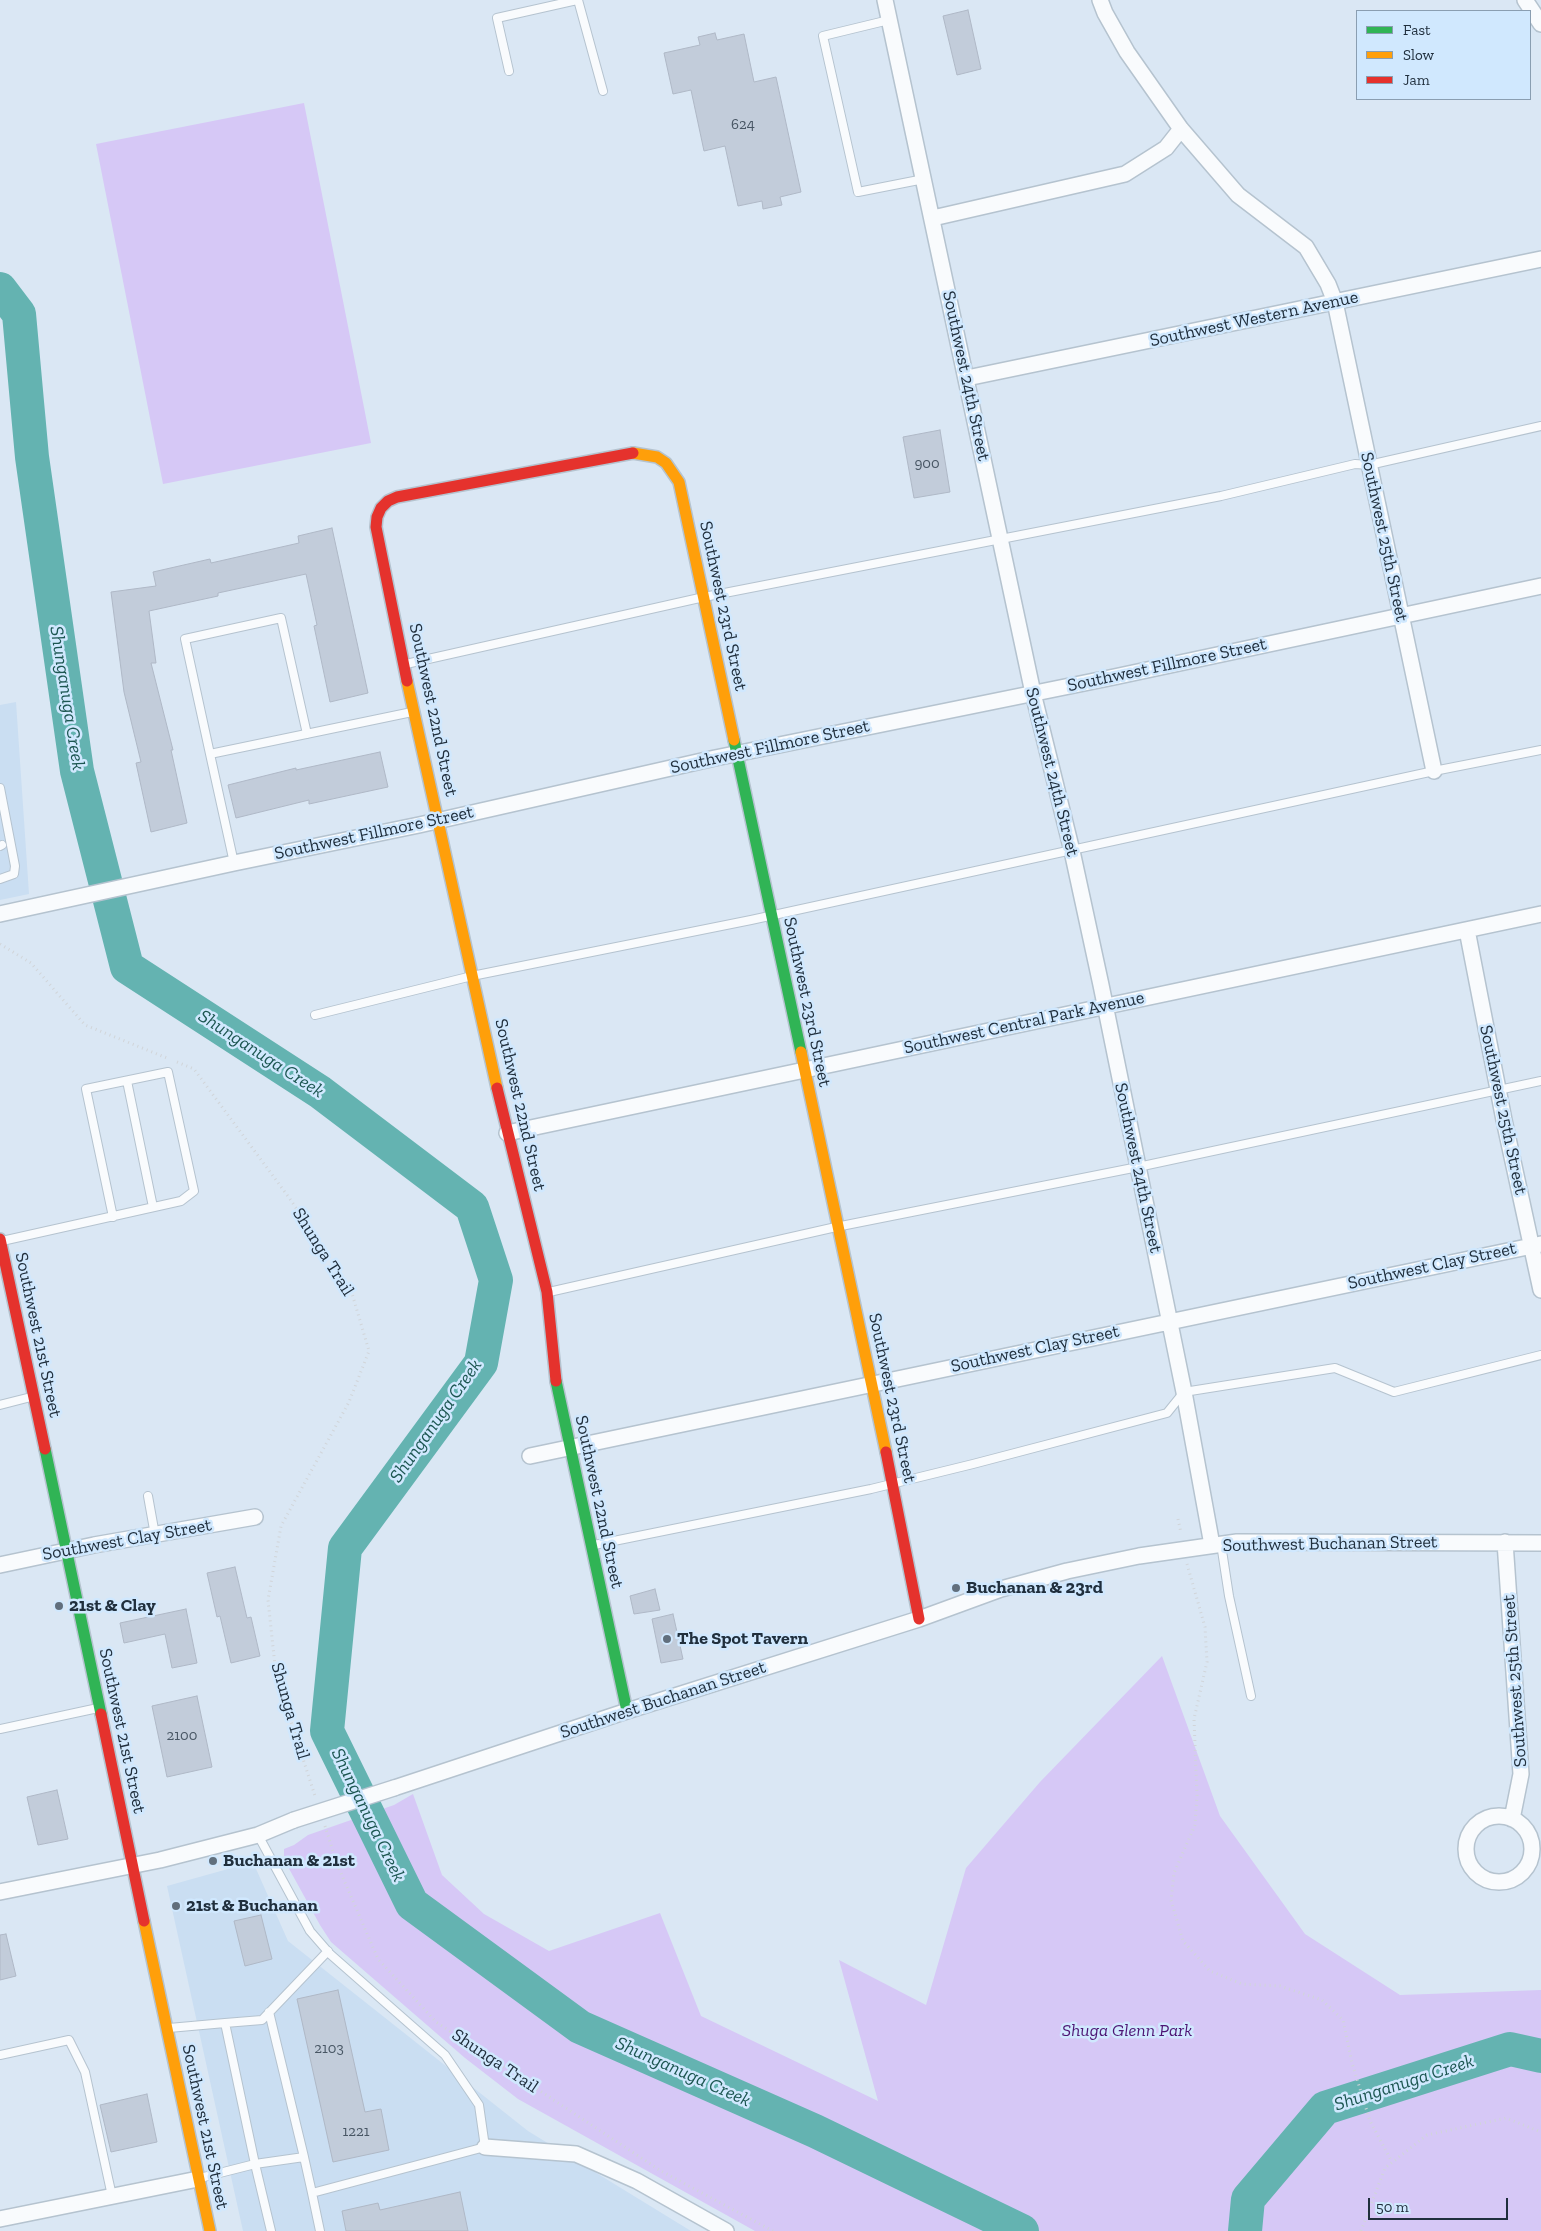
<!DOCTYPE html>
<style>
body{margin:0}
#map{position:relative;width:1541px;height:2231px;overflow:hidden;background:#dae7f4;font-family:"Zilla Slab",serif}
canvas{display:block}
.legend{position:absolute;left:1356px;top:10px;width:175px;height:90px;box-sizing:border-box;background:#d0e8fe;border:1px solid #8a9eb1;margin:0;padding:6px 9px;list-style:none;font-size:15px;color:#202f3d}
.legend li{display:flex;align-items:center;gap:10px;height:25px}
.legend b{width:25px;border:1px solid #8a9eb1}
.scale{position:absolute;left:1368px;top:2198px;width:140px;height:22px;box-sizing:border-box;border:2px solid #202f3d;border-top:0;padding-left:6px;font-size:15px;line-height:18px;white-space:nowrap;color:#202f3d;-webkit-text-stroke:4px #d0e8fe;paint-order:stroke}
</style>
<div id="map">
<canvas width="1541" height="2231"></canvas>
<ul class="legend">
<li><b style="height:6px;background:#30b455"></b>Fast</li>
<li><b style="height:6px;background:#ff9f0a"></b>Slow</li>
<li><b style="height:6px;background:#e5322d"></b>Jam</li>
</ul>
<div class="scale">50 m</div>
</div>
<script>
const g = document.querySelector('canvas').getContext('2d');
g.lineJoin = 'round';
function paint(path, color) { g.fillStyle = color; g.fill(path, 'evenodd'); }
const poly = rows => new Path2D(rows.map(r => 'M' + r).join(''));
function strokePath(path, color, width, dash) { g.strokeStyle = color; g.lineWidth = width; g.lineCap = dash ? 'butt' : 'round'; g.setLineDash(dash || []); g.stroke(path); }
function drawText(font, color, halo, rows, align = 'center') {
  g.font = font + ' "Zilla Slab",serif'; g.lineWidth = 5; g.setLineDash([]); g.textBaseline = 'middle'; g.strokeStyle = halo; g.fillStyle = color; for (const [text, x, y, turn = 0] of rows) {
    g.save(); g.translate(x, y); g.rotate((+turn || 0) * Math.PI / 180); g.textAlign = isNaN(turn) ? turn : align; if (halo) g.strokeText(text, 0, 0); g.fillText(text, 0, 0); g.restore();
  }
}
const built = poly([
 [16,702,29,894,0,900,0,705],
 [253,1862,288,1941,528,2131,691,2231,243,2231,167,1886]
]);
const green = poly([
 [304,103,371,443,163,484,96,144],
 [1162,1656,1220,1816,1305,1934,1400,1995,1541,1990,1541,2231,755,2231,518,2099,465,2058,331,1942,320,1925,287,1865,284,1856,284,1849,294,1845,308,1835,394,1805,413,1794,442,1875,484,1914,549,1951,660,1913,701,2016,878,2101,839,1960,926,2005,966,1868,1040,1782]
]);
const river = poly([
 [0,289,19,314,32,457,77,771,127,967,320,1092,472,1207,496,1280,481,1363,345,1548,327,1731,412,1904,580,2027,815,2131,1022,2231],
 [1245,2231,1248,2199,1325,2108,1510,2049,1541,2056]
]);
const building = poly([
 [968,10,981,69,957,75,943,16,968,10],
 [715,33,717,40,744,34,754,82,776,77,801,192,780,197,782,205,763,209,762,201,738,206,725,146,704,151,691,90,673,94,664,53,700,45,698,37,715,33],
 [940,430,950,492,914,498,903,437,940,430],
 [332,528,368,693,330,702,314,626,317,625,306,574,218,593,218,596,149,611,156,663,151,663,173,750,171,750,187,823,151,832,136,763,141,762,124,692,111,592,156,586,153,572,210,559,211,563,299,543,298,536,332,528],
 [380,752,388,787,309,804,309,800,236,818,228,785,296,768,296,770,380,752],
 [235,1567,247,1618,251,1617,260,1656,231,1663,220,1616,217,1617,207,1573,235,1567],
 [655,1589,660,1610,634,1614,630,1596,655,1589],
 [186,1609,197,1663,172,1668,165,1634,124,1643,120,1623,186,1609],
 [673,1614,683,1659,661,1663,652,1619,673,1614],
 [197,1696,212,1767,167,1777,152,1706,197,1696],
 [57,1790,68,1839,38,1845,27,1797,57,1790],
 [261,1915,272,1959,245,1966,234,1921,261,1915],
 [6,1934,16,1976,0,1980,0,1935,6,1934],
 [338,1990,365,2112,381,2109,389,2150,333,2162,297,1999,338,1990],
 [147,2094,157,2142,111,2152,100,2105,147,2094],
 [460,2192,468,2231,346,2231,342,2211,378,2203,380,2210,460,2192]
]);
const path = poly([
 [0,944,31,963,85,1025,167,1058],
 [177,1062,194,1069,290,1199,351,1290,369,1351,349,1402,281,1526,268,1600,276,1675,315,1796],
 [1178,1519,1181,1533],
 [1187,1564,1205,1627,1207,1662,1194,1719,1197,1795,1195,1825,1174,1873,1171,1900,1183,1941,1210,1971,1242,1984,1280,1986,1322,2000,1343,2020,1352,2063,1370,2121,1392,2162],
 [325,1826,337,1864,378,1959,436,2022,661,2171,773,2231],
 [1361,2231,1385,2168,1427,2135,1506,2118,1541,2132]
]);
const lane = poly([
 [578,0,603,91],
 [889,20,823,36,858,192,924,179],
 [509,71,497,18,577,0],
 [406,664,704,597,1221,496,1355,464,1369,465,1541,426],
 [210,754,185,639,281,618,307,734],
 [0,788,15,866,14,874,0,879],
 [0,846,2,845],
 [234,863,210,754,412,712],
 [315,1015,472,976,751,920,1434,771,1541,750],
 [127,1081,153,1207],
 [2,1241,181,1201,194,1191,168,1072,86,1089,113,1217],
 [549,1292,836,1227,1138,1167,1541,1081],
 [0,1405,31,1397],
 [148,1496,155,1535],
 [1221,1544,1229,1596,1251,1696],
 [594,1545,871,1489,973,1464,1167,1413,1184,1392,1335,1368,1394,1392,1541,1355],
 [0,1729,98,1708],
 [269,2012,304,2157],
 [225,2023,262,2020,328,1951],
 [169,2028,225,2023,255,2164,304,2157,312,2193,485,2147,479,2105,445,2055,330,1954,310,1931,258,1835],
 [0,2055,69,2040,85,2072,112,2196],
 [200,2178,255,2164,271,2231],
 [312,2193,320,2231]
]);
const street = poly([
 [885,0,1033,693,1072,851,1101,985,1184,1392,1212,1545],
 [1100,0,1105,13,1127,52,1181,129,1238,195,1306,247,1328,284,1335,302,1434,771],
 [1525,0,1541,24],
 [933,218,1125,174,1166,148,1181,129],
 [967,378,1541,259],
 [0,914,234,863,419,825,715,758,1114,677,1541,586],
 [1467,930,1504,1120,1541,1290],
 [507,1133,1541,914],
 [530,1456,1541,1244],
 [1505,1542,1521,1774,1512,1819],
 [0,1565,94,1545,255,1517],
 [394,1788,627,1711,919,1619,1001,1589,1067,1571,1139,1556,1237,1542,1541,1543],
 '1466 1849a33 33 0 1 1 66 0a33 33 0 1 1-66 0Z',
 [0,1892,160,1860,258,1835,294,1820],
 [485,2147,576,2154,637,2181,726,2231],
 [0,2219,198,2179]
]);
const fast = poly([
 [734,740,801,1052],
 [556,1381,627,1711],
 [45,1449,101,1714]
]);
const slow = poly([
 [633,453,657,457,666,463,679,482,734,740],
 [407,681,497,1088],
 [801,1052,886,1452],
 [144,1921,210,2231]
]);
const jam = poly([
 [407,681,376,527,377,517,381,508,388,501,397,497,633,453],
 [497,1088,547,1292,556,1381],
 [0,1239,45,1449],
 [886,1452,919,1619],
 [101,1714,144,1921]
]);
const streetBridge = poly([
 [294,1820,394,1788]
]);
const markers = [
 [956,1588,5,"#616f7d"],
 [59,1606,5,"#616f7d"],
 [667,1639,5,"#616f7d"],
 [213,1861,5,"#616f7d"],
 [176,1906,5,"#616f7d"]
];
const numberNames = [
 ["624",743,125],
 ["900",927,464],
 ["2100",182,1736],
 ["2103",329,2049],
 ["1221",356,2132]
];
const streetNames = [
 ["Southwest Western Avenue",1254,319,-12],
 ["Southwest 24th Street",966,376,78],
 ["Southwest 25th Street",1384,537,78],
 ["Southwest 23rd Street",723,606,78],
 ["Southwest Fillmore Street",1167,665,-12],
 ["Southwest 22nd Street",433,710,78],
 ["Southwest Fillmore Street",770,747,-12],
 ["Southwest 24th Street",1052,772,76],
 ["Southwest Fillmore Street",374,833,-12],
 ["Southwest 23rd Street",807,1002,78],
 ["Southwest Central Park Avenue",1024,1023,-12],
 ["Southwest 22nd Street",520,1105,77],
 ["Southwest 25th Street",1503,1110,78],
 ["Southwest 24th Street",1138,1168,78],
 ["Shunga Trail",323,1252,58],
 ["Southwest Clay Street",1432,1266,-12],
 ["Southwest 21st Street",38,1335,78],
 ["Southwest Clay Street",1035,1349,-12],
 ["Southwest 23rd Street",892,1398,78],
 ["Southwest 22nd Street",599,1502,78],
 ["Southwest Clay Street",127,1540,-10],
 ["Southwest Buchanan Street",1330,1544,-1],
 ["Southwest 25th Street",1515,1681,-94],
 ["Southwest Buchanan Street",663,1700,-18],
 ["Shunga Trail",290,1711,74],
 ["Southwest 21st Street",122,1731,78],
 ["Shunga Trail",495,2061,34],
 ["Southwest 21st Street",205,2127,78]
];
const poiNames = [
 ["Buchanan & 23rd",966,1588],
 ["21st & Clay",69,1606],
 ["The Spot Tavern",677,1639],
 ["Buchanan & 21st",223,1861],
 ["21st & Buchanan",186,1906]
];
const parkNames = [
 ["Shuga Glenn Park",1127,2031]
];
const waterNames = [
 ["Shunganuga Creek",67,698,81],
 ["Shunganuga Creek",261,1054,33],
 ["Shunganuga Creek",436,1421,-55],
 ["Shunganuga Creek",368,1815,64],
 ["Shunganuga Creek",683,2072,24],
 ["Shunganuga Creek",1404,2083,-18]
];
paint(built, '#cadef2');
paint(green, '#d6c8f6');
strokePath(river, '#64b3b1', 34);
paint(building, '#c2ccda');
strokePath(building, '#afb8c6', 1);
strokePath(lane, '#b5c3cf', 10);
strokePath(street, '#b5c3cf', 18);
strokePath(fast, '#b5c3cf', 14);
strokePath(slow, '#b5c3cf', 14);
strokePath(jam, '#b5c3cf', 14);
strokePath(path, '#d1d5d9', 3, [1, 4]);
strokePath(lane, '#f9fbfd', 8);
strokePath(street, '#f9fbfd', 15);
strokePath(fast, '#30b455', 11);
strokePath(slow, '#ff9f0a', 11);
strokePath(jam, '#e5322d', 11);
strokePath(streetBridge, '#b5c3cf', 18, []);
strokePath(streetBridge, '#f9fbfd', 15);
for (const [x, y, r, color] of markers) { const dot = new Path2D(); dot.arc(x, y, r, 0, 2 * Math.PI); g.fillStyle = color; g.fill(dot); strokePath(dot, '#d0e8fe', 2); }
drawText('15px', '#485664', null, numberNames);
drawText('18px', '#202f3d', '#d0e8fe', streetNames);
drawText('bold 18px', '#202f3d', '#d0e8fe', poiNames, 'left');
drawText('italic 18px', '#4d1574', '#d0e8fe', parkNames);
drawText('italic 19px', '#1c5651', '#d0e8fe', waterNames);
</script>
